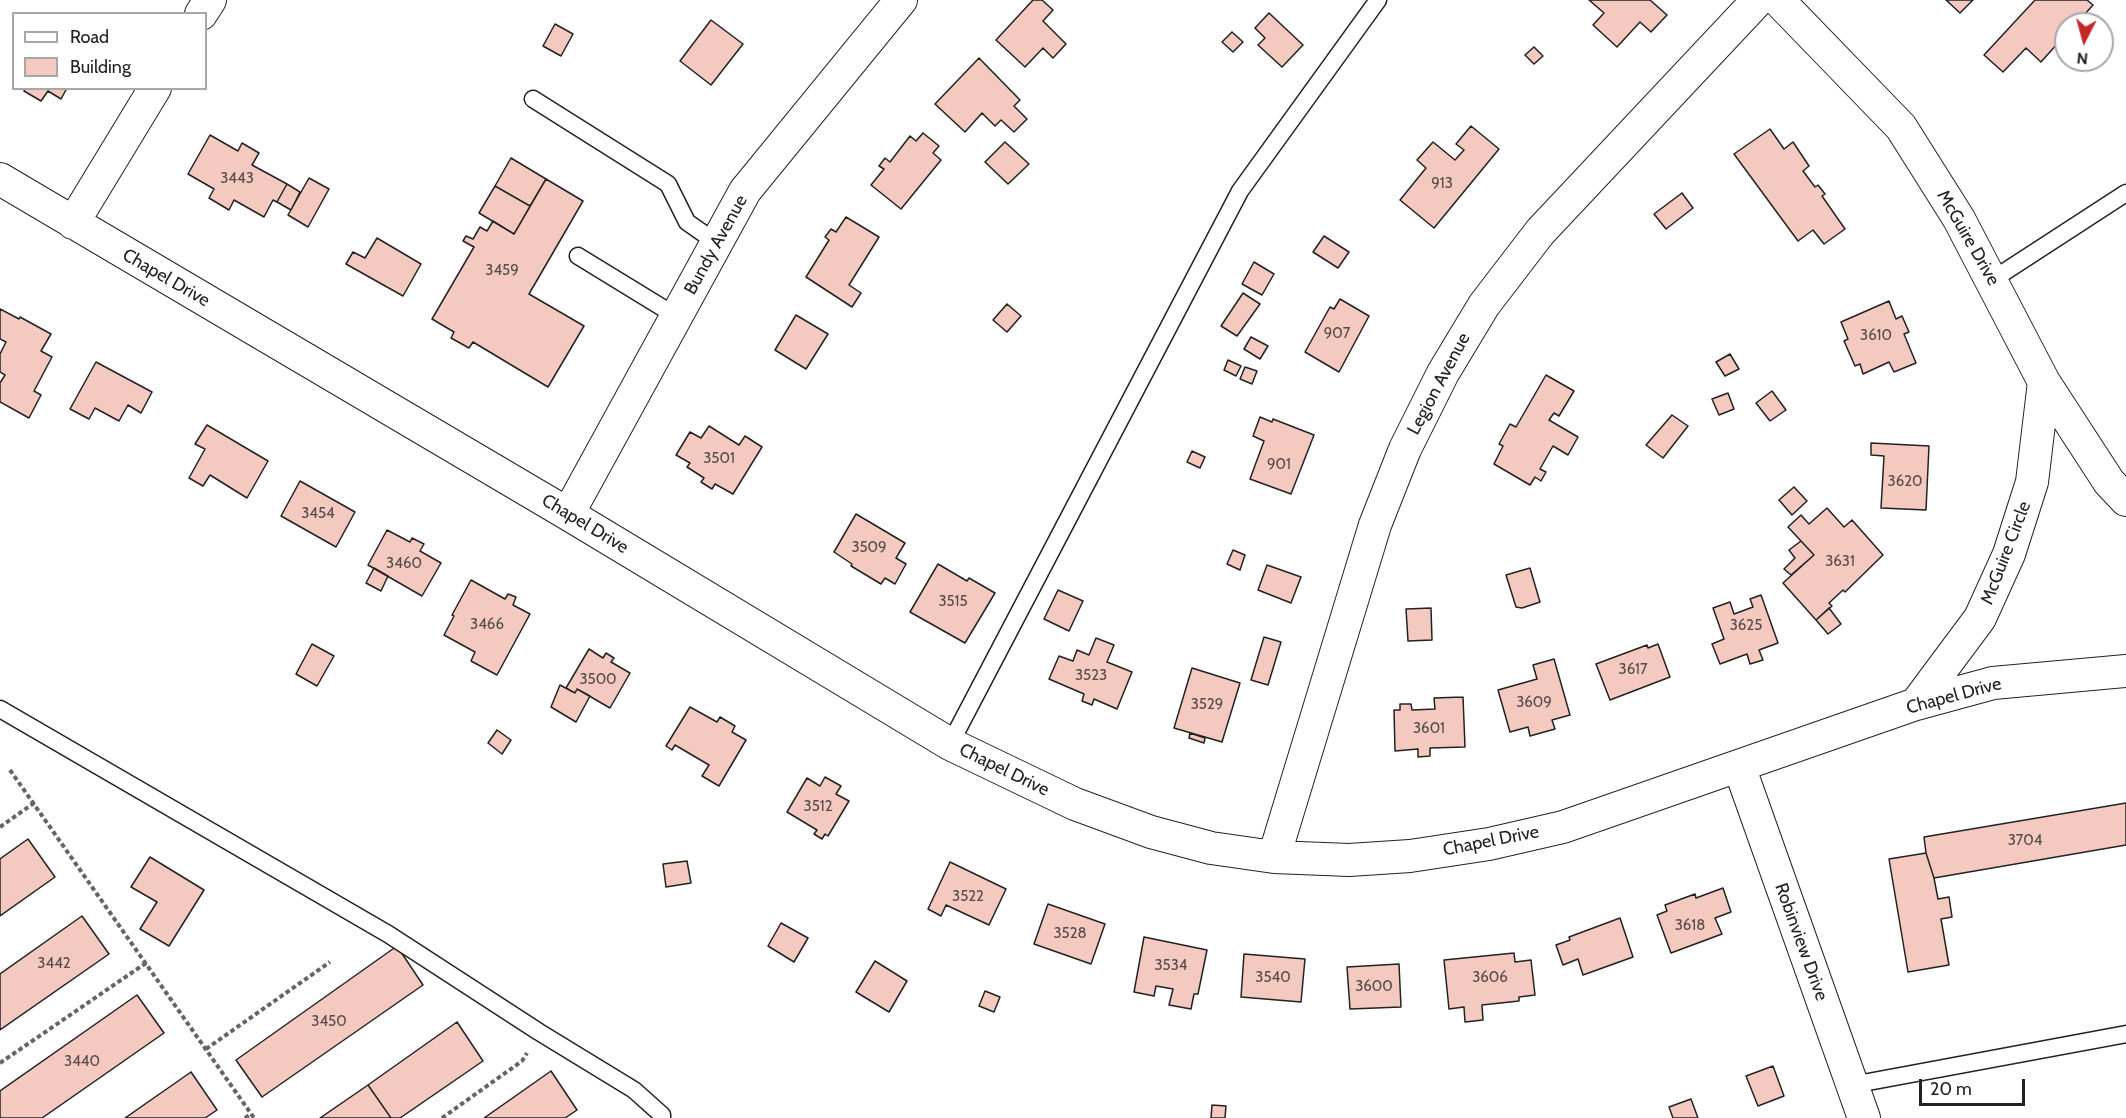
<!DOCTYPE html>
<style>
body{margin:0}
#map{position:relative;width:2126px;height:1118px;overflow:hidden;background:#fff;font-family:Cabin,sans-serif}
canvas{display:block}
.legend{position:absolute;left:12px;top:12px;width:195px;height:78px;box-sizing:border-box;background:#fff;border:2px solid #a7a7a7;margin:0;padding:8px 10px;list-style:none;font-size:18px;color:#222}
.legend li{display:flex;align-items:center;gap:12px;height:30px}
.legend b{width:30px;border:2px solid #a7a7a7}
.north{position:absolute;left:2054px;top:12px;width:60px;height:60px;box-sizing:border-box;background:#fff;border:2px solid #a7a7a7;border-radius:50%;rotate:186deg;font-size:16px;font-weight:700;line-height:24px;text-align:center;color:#222}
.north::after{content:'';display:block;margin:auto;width:21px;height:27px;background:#c62828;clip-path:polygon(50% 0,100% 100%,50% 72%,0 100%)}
.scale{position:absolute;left:1919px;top:1079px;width:106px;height:27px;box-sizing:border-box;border:3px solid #222;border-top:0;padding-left:8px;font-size:18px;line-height:21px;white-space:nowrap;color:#222;-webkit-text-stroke:4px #fff;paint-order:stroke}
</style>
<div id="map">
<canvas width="2126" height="1118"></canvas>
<ul class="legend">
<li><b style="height:8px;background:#fff"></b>Road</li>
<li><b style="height:16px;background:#f3c9c0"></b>Building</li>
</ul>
<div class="north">N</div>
<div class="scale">20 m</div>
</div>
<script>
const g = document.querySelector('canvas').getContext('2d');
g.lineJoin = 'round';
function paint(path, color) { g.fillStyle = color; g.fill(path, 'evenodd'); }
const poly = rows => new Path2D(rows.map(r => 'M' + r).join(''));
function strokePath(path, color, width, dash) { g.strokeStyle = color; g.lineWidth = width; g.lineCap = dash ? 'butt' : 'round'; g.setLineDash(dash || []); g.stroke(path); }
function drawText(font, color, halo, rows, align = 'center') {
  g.font = font + ' Cabin,sans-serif'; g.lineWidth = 4.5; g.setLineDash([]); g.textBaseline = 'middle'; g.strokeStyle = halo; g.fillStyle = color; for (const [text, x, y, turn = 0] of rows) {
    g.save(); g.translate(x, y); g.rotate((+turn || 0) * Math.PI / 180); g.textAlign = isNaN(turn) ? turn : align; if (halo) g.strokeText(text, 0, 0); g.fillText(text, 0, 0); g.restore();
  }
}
const building = poly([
 [1033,0,1042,0,1053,10,1043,21,1066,44,1053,58,1043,48,1025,67,996,40,1033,0],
 [1589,0,1650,0,1667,15,1651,32,1640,22,1617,47,1593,25,1604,13,1589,0],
 [1946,0,1973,0,1960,13,1946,0],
 [2035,0,2087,0,2093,5,2076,24,2066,24,2066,34,2041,62,2026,48,2003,72,1984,55,2035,0],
 [1269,13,1303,45,1282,67,1258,45,1265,38,1255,28,1269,13],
 [711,20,743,44,711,85,680,61,711,20],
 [555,24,573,34,561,56,543,46,555,24],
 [1232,32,1243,42,1233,52,1222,42,1232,32],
 [1534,47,1543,56,1534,64,1525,55,1534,47],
 [979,58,1020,100,1014,106,1027,119,1014,132,1001,120,995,126,982,113,965,132,935,104,979,58],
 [25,88,67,88,61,99,48,91,41,101,24,91,25,88],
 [1471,126,1499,149,1434,228,1400,200,1426,168,1417,160,1433,142,1455,160,1464,150,1456,144,1471,126],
 [1770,129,1784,149,1793,142,1809,166,1803,171,1815,187,1818,185,1825,194,1822,196,1845,229,1824,244,1813,230,1798,241,1734,154,1770,129],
 [923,133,939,146,933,153,941,160,901,209,871,185,884,169,879,166,885,158,890,162,910,136,916,141,923,133],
 [210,135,238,151,242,143,259,153,252,165,287,184,277,202,273,200,264,217,234,200,229,210,209,198,214,189,188,174,210,135],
 [1005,142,1029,164,1008,184,985,162,1005,142],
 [511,158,546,179,530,206,495,186,511,158],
 [309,178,329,189,308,227,288,215,309,178],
 [546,179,583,201,529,294,584,326,548,387,473,342,469,348,451,338,454,332,432,319,474,247,463,241,466,236,473,239,480,227,487,231,493,221,514,234,546,179],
 [287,184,300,192,291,210,277,202,287,184],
 [495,186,530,206,514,234,479,213,495,186],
 [1682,193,1693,208,1666,229,1654,214,1682,193],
 [846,217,879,237,849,285,861,293,852,307,806,277,829,240,825,237,831,229,836,232,846,217],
 [1324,236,1349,252,1338,268,1313,252,1324,236],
 [377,238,421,264,403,296,346,264,353,252,365,258,377,238],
 [1254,262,1274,274,1262,295,1242,284,1254,262],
 [1243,293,1260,304,1237,336,1221,326,1243,293],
 [1340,299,1369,316,1339,372,1305,352,1330,307,1334,309,1340,299],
 [1889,301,1896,319,1902,316,1909,332,1904,334,1916,363,1894,372,1889,362,1863,374,1860,364,1855,366,1844,341,1848,339,1841,322,1889,301],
 [1007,304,1021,316,1007,332,993,320,1007,304],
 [0,309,19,319,20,317,51,334,41,351,52,357,34,391,41,395,29,418,0,402,0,383,5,375,0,372,0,354,6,342,0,339,0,309],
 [796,315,828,334,806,369,775,350,796,315],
 [1251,337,1268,346,1260,359,1244,349,1251,337],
 [1730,354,1739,369,1725,376,1716,362,1730,354],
 [1228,360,1241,366,1236,376,1224,370,1228,360],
 [96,362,152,392,141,413,128,405,119,421,95,408,89,419,70,409,96,362],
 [1245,367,1257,371,1252,384,1240,379,1245,367],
 [1546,375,1574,391,1559,416,1554,413,1549,420,1578,437,1568,455,1553,446,1540,469,1546,472,1541,481,1535,477,1530,485,1494,464,1503,446,1499,444,1510,424,1516,427,1546,375],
 [1772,391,1786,410,1770,421,1756,403,1772,391],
 [1728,393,1734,409,1719,415,1712,399,1728,393],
 [1672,415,1688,426,1663,458,1646,445,1672,415],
 [1260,417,1272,422,1273,419,1314,435,1291,494,1250,479,1264,441,1253,436,1260,417],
 [207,425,268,461,247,498,210,475,203,486,189,478,205,449,195,444,207,425],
 [709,426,739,445,745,436,762,447,733,494,715,484,712,489,701,482,704,478,687,467,690,463,676,455,690,432,701,438,709,426],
 [1871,443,1929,446,1926,510,1881,508,1884,456,1871,455,1871,443],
 [1192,451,1205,457,1200,468,1187,462,1192,451],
 [300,481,355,512,336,547,281,516,300,481],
 [1794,487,1807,501,1792,515,1779,500,1794,487],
 [1827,508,1844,527,1852,520,1883,555,1845,592,1843,590,1829,603,1832,606,1816,620,1783,583,1814,555,1788,527,1801,515,1809,524,1827,508],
 [856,514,905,543,896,558,906,564,895,584,885,578,881,584,851,566,852,564,834,552,856,514],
 [387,530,410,542,412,538,424,544,420,551,441,563,422,596,368,565,387,530],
 [1801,541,1814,555,1791,575,1784,569,1795,558,1789,550,1801,541],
 [1233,550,1245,555,1240,570,1227,564,1233,550],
 [938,564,967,581,969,578,995,593,965,643,910,612,938,564],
 [1267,565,1301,577,1291,603,1258,590,1267,565],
 [374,568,388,576,381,591,366,583,374,568],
 [1530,568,1540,602,1522,608,1516,607,1506,575,1530,568],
 [471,580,505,599,508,594,516,597,513,605,530,614,497,675,471,661,475,652,444,635,454,616,452,615,471,580],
 [1058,590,1083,601,1069,631,1044,619,1058,590],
 [1761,595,1778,643,1759,650,1763,660,1750,664,1747,654,1720,664,1712,644,1724,639,1713,608,1730,602,1734,614,1753,607,1750,599,1761,595],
 [1431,608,1432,640,1408,641,1406,609,1431,608],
 [1829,608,1841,624,1828,634,1816,620,1829,608],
 [1264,637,1281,642,1268,685,1251,680,1264,637],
 [1096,638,1114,645,1107,662,1132,672,1117,709,1094,699,1092,705,1082,701,1084,694,1049,679,1059,656,1073,661,1077,650,1089,655,1096,638],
 [312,644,334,656,317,686,296,674,312,644],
 [1658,644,1670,677,1610,700,1596,664,1647,645,1648,648,1658,644],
 [589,649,603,658,606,653,614,658,611,662,630,673,610,708,577,689,575,693,566,688,589,649],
 [1554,659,1570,715,1552,720,1555,729,1530,736,1528,727,1510,732,1498,690,1537,679,1533,665,1554,659],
 [1192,668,1240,683,1222,742,1174,728,1192,668],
 [560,685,575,693,577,689,590,696,576,722,551,707,560,685],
 [1463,697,1465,747,1430,748,1430,756,1418,757,1418,749,1395,751,1394,710,1400,710,1400,704,1411,704,1412,710,1435,709,1434,698,1463,697],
 [690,707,717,722,720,717,735,726,732,732,746,740,719,786,702,776,709,765,675,745,672,750,666,746,690,707],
 [497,730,511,740,502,754,488,743,497,730],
 [1190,733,1205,738,1204,743,1189,738,1190,733],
 [825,777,841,786,836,794,849,801,828,836,825,834,822,839,814,834,817,830,787,812,807,778,820,786,825,777],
 [2126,803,2126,845,1934,878,1926,853,1924,837,2126,803],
 [28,839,55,877,0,916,0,859,28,839],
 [1926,853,1934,878,1938,899,1949,897,1952,917,1941,919,1949,965,1908,972,1889,859,1926,853],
 [150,857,204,890,169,946,140,929,157,902,131,887,150,857],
 [687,861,691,883,666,887,663,864,687,861],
 [950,862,1006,889,989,925,946,905,941,916,928,909,950,862],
 [1723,888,1731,912,1715,918,1722,934,1671,953,1657,915,1667,911,1665,905,1695,894,1696,898,1723,888],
 [1048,904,1105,924,1091,964,1034,944,1048,904],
 [82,916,109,954,0,1030,0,974,82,916],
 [1620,918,1633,957,1583,975,1578,959,1563,965,1556,945,1570,940,1569,937,1620,918],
 [781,923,808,938,794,962,768,946,781,923],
 [1144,937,1207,950,1198,994,1194,994,1191,1009,1169,1005,1173,989,1156,986,1154,996,1134,992,1144,937],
 [397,946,423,985,262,1097,236,1060,397,946],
 [1514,953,1515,962,1531,960,1535,995,1519,997,1519,1001,1482,1005,1483,1020,1465,1022,1464,1007,1449,1009,1444,960,1514,953],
 [1244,954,1305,959,1301,1002,1241,997,1244,954],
 [875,961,907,981,889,1012,856,992,875,961],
 [1399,964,1401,1007,1350,1009,1347,967,1399,964],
 [985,991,1000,997,994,1012,979,1006,985,991],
 [137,995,164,1033,42,1118,0,1118,0,1091,137,995],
 [457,1022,483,1061,400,1118,391,1118,368,1085,457,1022],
 [1773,1066,1784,1096,1758,1106,1746,1076,1773,1066],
 [551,1071,577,1110,565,1118,484,1118,551,1071],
 [191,1072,217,1110,205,1118,125,1118,191,1072],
 [368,1085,391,1118,320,1118,368,1085],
 [1691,1099,1698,1118,1673,1118,1669,1107,1691,1099],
 [1212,1105,1226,1106,1225,1118,1211,1118,1212,1105]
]);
const path = poly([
 [10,770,254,1118],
 [0,827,34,803],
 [206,1049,330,962],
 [0,1063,146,963],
 [245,1118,251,1114],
 [442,1118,522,1061,527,1053]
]);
const lane = poly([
 [533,99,668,184,687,222,717,243],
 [578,256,676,316],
 [1992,280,2126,193],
 [0,709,388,934,539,1032,634,1090,662,1115,662,1118],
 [950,744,1240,191,1378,0],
 [1852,1085,2126,1034]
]);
const street = poly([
 [1778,0,1901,127,1959,219,2044,382,2109,482,2126,500],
 [201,14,210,0],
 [0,179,568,514,950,744,1075,804,1151,832,1211,848,1274,857,1349,860,1410,856,1489,844,1563,827,1916,704,1993,683,2126,671],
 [73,223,155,88],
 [568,514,745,191,901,0],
 [1916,704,1980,618,2009,554,2032,482,2044,382],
 [1739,766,1864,1118],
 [1274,857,1375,525,1405,449,1443,373,1484,305,1540,232,1758,0]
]);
const numberNames = [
 ["3443",237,179],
 ["913",1442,184],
 ["3459",502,271],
 ["907",1337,334],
 ["3610",1876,336],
 ["3501",719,459],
 ["901",1279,465],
 ["3620",1905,482],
 ["3454",318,514],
 ["3509",869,548],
 ["3631",1840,562],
 ["3460",404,564],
 ["3515",953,602],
 ["3466",487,625],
 ["3625",1746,626],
 ["3617",1633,670],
 ["3523",1091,676],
 ["3500",598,680],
 ["3609",1534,703],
 ["3529",1207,705],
 ["3601",1429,729],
 ["3512",818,807],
 ["3704",2025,841],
 ["3522",968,897],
 ["3618",1690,926],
 ["3528",1070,934],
 ["3442",54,964],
 ["3534",1171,966],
 ["3540",1273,978],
 ["3606",1490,978],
 ["3600",1374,987],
 ["3450",329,1022],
 ["3440",82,1062]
];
const streetNames = [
 ["McGuire Drive",1968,238,60],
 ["Bundy Avenue",716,245,-61],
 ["Chapel Drive",166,278,30],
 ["Legion Avenue",1439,384,-62],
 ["Chapel Drive",585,524,31],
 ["McGuire Circle",2006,553,-69],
 ["Chapel Drive",1954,696,-15],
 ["Chapel Drive",1004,770,26],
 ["Chapel Drive",1491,841,-11],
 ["Robinview Drive",1801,942,70]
];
paint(building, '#f3c9c0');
strokePath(building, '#222', 1.5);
strokePath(lane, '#222', 19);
strokePath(street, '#222', 34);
strokePath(path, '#646464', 4, [4.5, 3]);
strokePath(lane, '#fff', 16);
strokePath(street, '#fff', 32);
drawText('15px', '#564c4a', null, numberNames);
drawText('18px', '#222', '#fff', streetNames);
</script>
